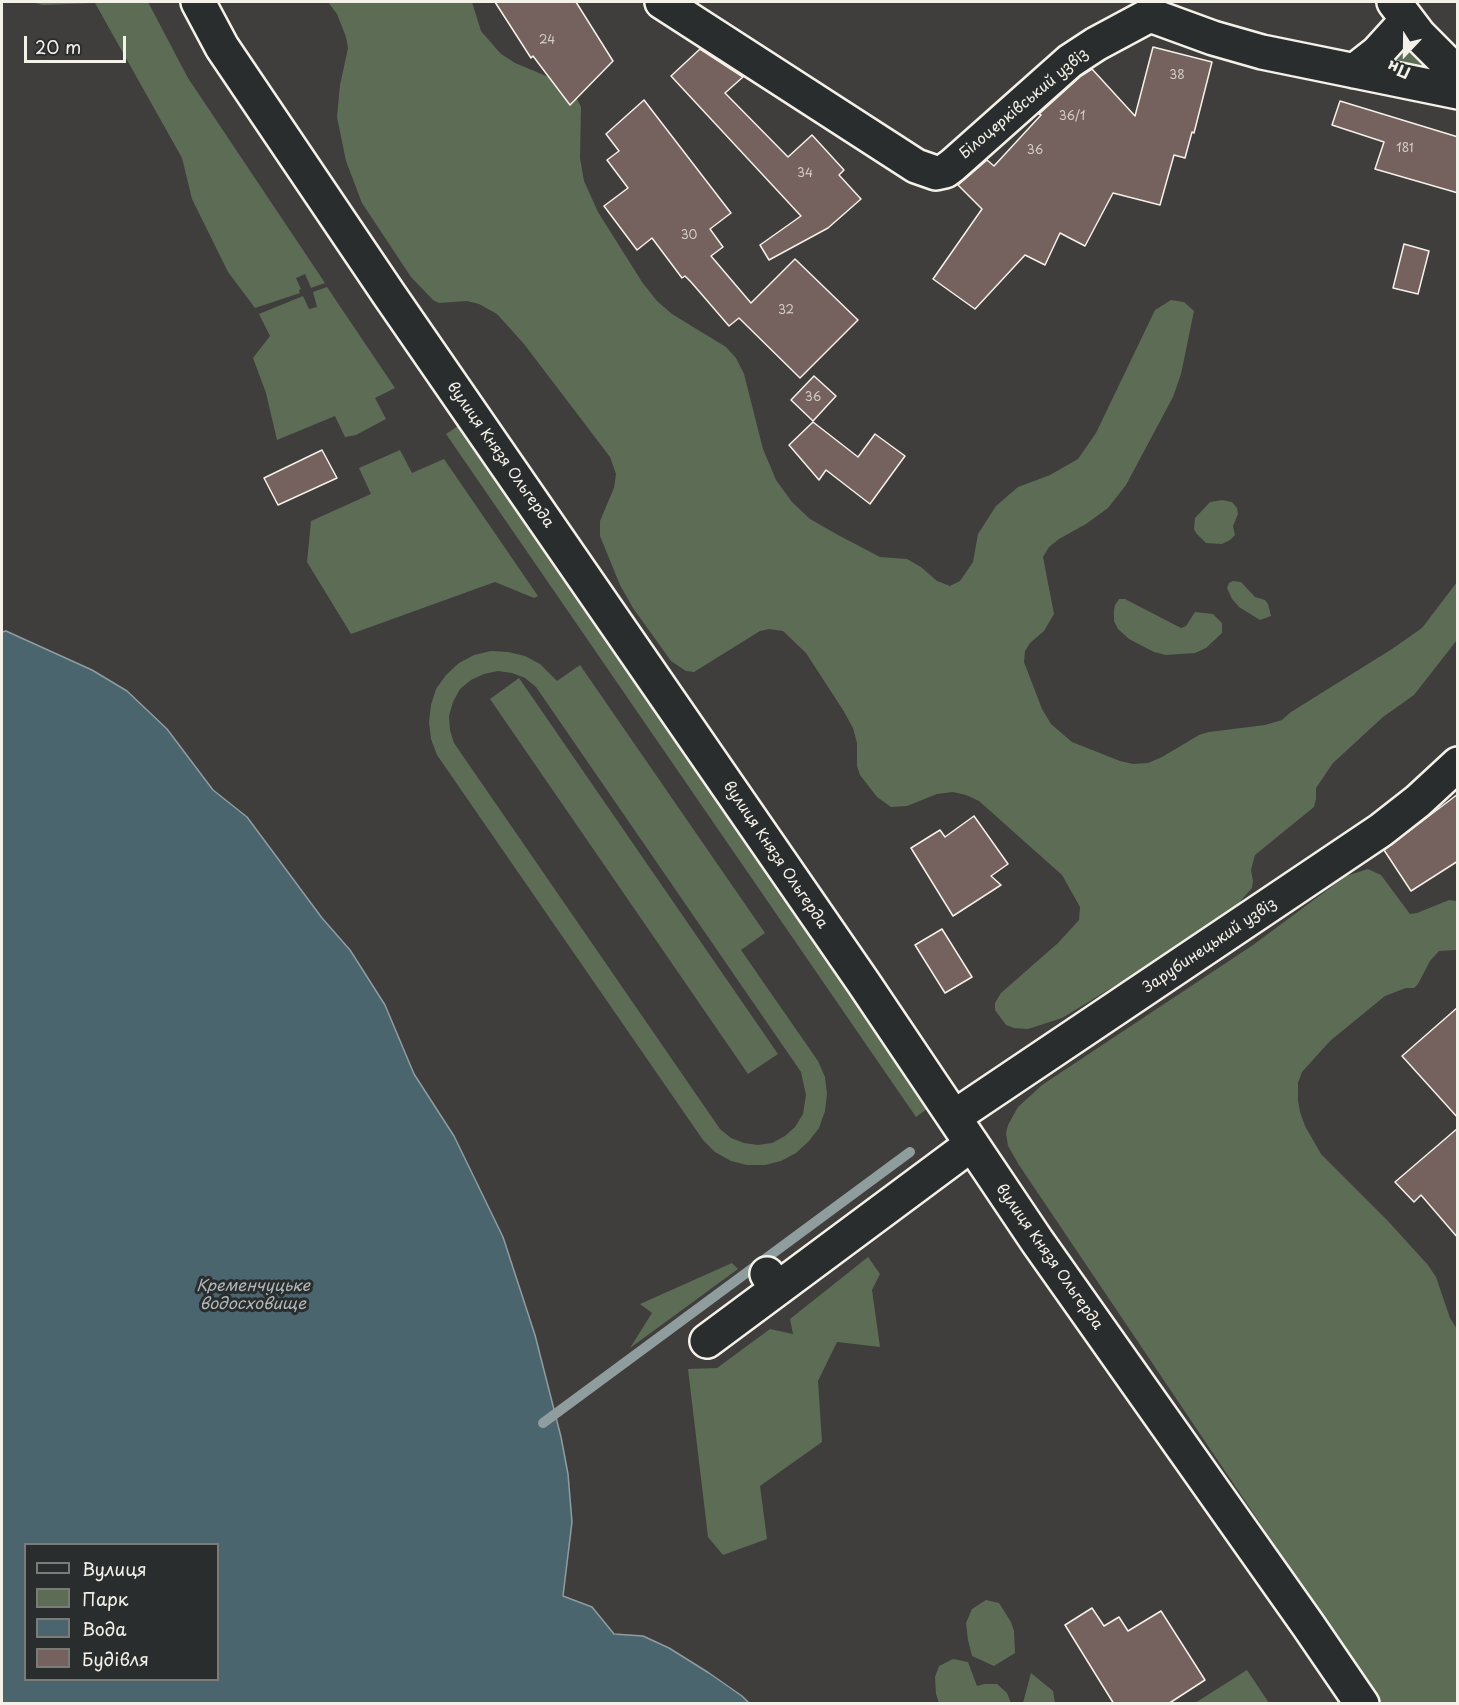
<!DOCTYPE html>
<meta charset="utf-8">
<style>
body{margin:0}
#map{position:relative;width:1459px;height:1705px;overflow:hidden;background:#403d3d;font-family:"Playpen Sans",sans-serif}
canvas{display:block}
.frame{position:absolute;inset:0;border:3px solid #f4f1e8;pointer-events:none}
.legend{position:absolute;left:24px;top:1543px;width:195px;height:138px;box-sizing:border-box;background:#2a2d2e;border:2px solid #7b7b78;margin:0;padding:8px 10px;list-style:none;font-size:18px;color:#f4f1e8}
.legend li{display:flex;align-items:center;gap:12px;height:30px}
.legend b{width:30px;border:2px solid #7b7b78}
.north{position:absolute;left:1375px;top:24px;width:60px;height:60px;-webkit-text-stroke:4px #2a2d2e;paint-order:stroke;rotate:202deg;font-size:16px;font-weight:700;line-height:24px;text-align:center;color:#f4f1e8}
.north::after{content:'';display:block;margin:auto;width:21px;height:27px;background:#f4f1e8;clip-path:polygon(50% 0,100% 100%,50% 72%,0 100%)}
.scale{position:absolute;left:24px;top:36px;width:102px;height:27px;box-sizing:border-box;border:3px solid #f4f1e8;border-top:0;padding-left:8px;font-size:18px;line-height:21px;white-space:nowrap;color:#f4f1e8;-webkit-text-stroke:4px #2a2d2e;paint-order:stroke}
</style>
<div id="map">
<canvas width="1459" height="1705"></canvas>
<div class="frame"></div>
<ul class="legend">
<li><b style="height:8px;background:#2a2d2e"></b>Вулиця</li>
<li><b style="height:16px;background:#5c6c55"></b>Парк</li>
<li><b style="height:16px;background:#4b656f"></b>Вода</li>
<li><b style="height:16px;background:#75625f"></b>Будівля</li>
</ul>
<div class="north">Пн</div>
<div class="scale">20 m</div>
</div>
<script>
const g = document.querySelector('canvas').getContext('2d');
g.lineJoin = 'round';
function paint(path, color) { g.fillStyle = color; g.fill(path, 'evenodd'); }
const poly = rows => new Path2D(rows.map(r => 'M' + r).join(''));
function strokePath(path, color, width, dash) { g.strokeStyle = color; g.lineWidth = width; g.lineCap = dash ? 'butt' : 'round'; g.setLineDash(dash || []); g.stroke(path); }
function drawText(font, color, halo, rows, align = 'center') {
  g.font = font + ' "Playpen Sans",sans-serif'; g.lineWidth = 6; g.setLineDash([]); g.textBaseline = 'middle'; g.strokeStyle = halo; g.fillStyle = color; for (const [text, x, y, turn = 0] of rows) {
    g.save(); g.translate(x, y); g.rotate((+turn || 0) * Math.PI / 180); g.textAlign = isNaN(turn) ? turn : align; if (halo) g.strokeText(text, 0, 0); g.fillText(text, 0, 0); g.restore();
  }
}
const green = poly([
 [31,2,148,2,188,78,325,283,311,288,305,274,296,278,301,289,299,290,300,293,255,308,228,272,192,199,182,158,95,3,43,5],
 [328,2,472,2,481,31,501,54,515,63,551,78,574,93,581,107,580,158,584,181,598,212,642,282,657,301,672,314,726,347,736,358,744,374,763,449,776,480,792,502,810,519,838,535,880,557,907,559,921,567,937,581,950,586,960,581,973,562,978,534,996,506,1018,487,1050,475,1078,459,1096,433,1155,310,1171,300,1184,302,1194,311,1181,374,1173,397,1126,485,1108,508,1086,524,1059,539,1049,547,1043,557,1054,614,1044,631,1030,643,1025,651,1024,662,1042,709,1051,724,1072,742,1120,761,1133,764,1148,763,1162,757,1199,735,1209,732,1265,725,1282,720,1291,712,1392,649,1422,628,1457,582,1457,640,1414,695,1383,717,1333,763,1316,788,1316,799,1314,807,1255,855,1251,870,1253,881,1252,888,1237,905,1177,948,1062,1018,1028,1029,1014,1028,1006,1025,995,1010,995,1003,1001,993,1058,943,1079,920,1080,907,1062,875,979,801,966,795,953,792,937,794,907,806,891,807,877,797,860,775,857,766,857,743,853,728,843,710,806,653,783,631,769,629,760,631,694,672,686,671,671,661,633,608,620,585,600,536,600,521,614,488,616,474,610,457,524,344,497,314,479,304,467,301,439,303,433,300,411,277,362,203,346,161,337,117,340,85,348,48,346,37,337,14],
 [1400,38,1435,66,1429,78,1390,61],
 [327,287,395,388,375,398,386,419,356,435,345,437,335,416,277,440,266,393,253,358,270,336,259,314,303,296,309,309,317,307,313,292],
 [461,424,931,1106,916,1117,446,434],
 [400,450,412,473,444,459,538,596,534,598,495,582,351,634,307,562,311,521,371,494,359,468],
 [1222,500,1232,502,1237,508,1238,514,1233,526,1235,535,1230,540,1222,544,1206,543,1196,533,1194,529,1195,518,1210,502],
 [1233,581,1241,582,1255,597,1265,600,1268,604,1271,616,1260,620,1239,607,1232,599,1227,588,1229,583],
 [1119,599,1125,599,1181,628,1186,626,1195,612,1213,614,1222,623,1222,633,1206,648,1195,653,1166,655,1154,652,1129,639,1118,629,1114,621,1114,610,1115,605],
 [491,651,508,652,525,656,540,664,557,681,580,665,765,933,741,950,818,1061,825,1077,827,1094,825,1111,819,1128,809,1141,796,1153,781,1161,765,1165,747,1165,731,1161,715,1152,703,1140,437,755,431,739,429,722,431,705,436,689,446,675,459,663,474,655],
 [498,671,512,673,525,678,536,687,801,1072,806,1095,803,1114,795,1127,785,1136,772,1143,758,1145,744,1143,731,1138,720,1129,454,743,450,730,449,716,453,702,460,689,471,680,484,674],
 [519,678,778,1054,748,1074,490,699],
 [1368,869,1381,875,1410,914,1417,913,1449,900,1457,901,1457,950,1439,951,1430,961,1418,984,1414,988,1406,988,1385,996,1330,1041,1302,1072,1298,1083,1298,1101,1300,1112,1305,1126,1321,1154,1387,1220,1428,1265,1436,1277,1450,1318,1457,1329,1457,1703,1381,1703,1019,1165,1008,1146,1006,1133,1008,1125,1018,1107,1042,1085,1253,945,1346,876],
 [868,1257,880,1274,872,1290,880,1347,837,1342,818,1381,822,1442,760,1486,767,1539,723,1555,708,1537,688,1369,717,1368,770,1329,793,1334,790,1319],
 [732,1263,738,1269,630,1348,652,1313,640,1304],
 [986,1600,999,1603,1011,1622,1014,1631,1015,1653,994,1666,972,1656,968,1640,966,1623,972,1609],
 [953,1659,968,1662,977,1686,984,1684,997,1684,1007,1693,1011,1703,939,1703,936,1694,935,1677,939,1666],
 [1247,1670,1269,1703,1195,1703],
 [1031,1673,1053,1691,1055,1703,1023,1703]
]);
const water = poly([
 [6,631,92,670,127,691,167,729,213,790,247,817,322,918,350,950,385,1005,414,1074,454,1136,503,1237,535,1335,561,1437,568,1474,572,1522,563,1596,592,1607,614,1634,643,1636,669,1648,709,1673,742,1696,749,1703,2,1703,2,632,6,631],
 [26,1544,218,1544,218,1680,26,1680,26,1544]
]);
const stream = poly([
 [543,1423,910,1152]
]);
const building = poly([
 [495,2,576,2,613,61,570,105,533,56,531,58,495,2],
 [1153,47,1212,62,1194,133,1192,132,1185,158,1174,155,1160,205,1113,193,1085,246,1060,233,1045,265,1025,255,975,309,933,279,982,209,958,185,987,160,994,166,1041,115,1039,114,1081,76,1092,69,1135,116,1153,47],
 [700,49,743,77,725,93,788,157,812,135,844,170,839,175,861,199,828,228,769,260,760,245,801,216,671,76,700,49],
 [644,100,731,213,710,229,723,247,711,256,751,303,795,259,858,320,800,378,739,318,729,326,691,282,685,276,682,278,652,238,637,250,604,206,628,188,607,160,619,151,606,134,644,100],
 [1340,101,1458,137,1458,193,1375,169,1384,142,1332,125,1340,101],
 [1404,244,1429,251,1418,294,1393,288,1404,244],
 [814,376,836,396,813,421,791,400,814,376],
 [813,422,858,457,875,434,905,456,870,504,826,470,819,480,789,445,813,422],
 [322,450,337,478,278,505,264,478,322,450],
 [1458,794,1458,861,1411,891,1384,850,1458,794],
 [974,816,1008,864,991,876,1001,885,953,916,911,848,940,830,945,837,974,816],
 [942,929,972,977,945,993,915,945,942,929],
 [1458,1007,1458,1118,1402,1056,1458,1007],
 [1458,1128,1458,1238,1421,1195,1414,1202,1395,1182,1458,1128],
 [1092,1608,1104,1626,1119,1617,1128,1631,1161,1611,1205,1680,1168,1704,1114,1704,1065,1625,1092,1608]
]);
const minor = poly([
 [198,2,222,47,388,293,863,982,1037,1241,1308,1625,1362,1704],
 [662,2,916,166,936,173,945,171,953,165,1070,61,1096,44,1150,15,1213,38,1262,52,1458,92],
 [1394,2,1419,35,1458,74],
 [1354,71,1377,53,1407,20],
 [954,1117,1381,830,1418,801,1458,764],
 [767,1274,777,1289,972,1144],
 [707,1341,777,1289]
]);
const numberNames = [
 ["24",547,41],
 ["38",1177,76],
 ["36/1",1072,117],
 ["181",1405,149],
 ["36",1035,151],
 ["34",805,174],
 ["30",689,236],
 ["32",786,311],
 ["36",813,398]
];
const streetNames = [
 ["Білоцерківський узвіз",1024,104,-40],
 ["вулиця Князя Ольгерда",500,455,55],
 ["вулиця Князя Ольгерда",775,855,56],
 ["Зарубинецький узвіз",1210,946,-34],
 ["вулиця Князя Ольгерда",1049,1257,55]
];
const waterNames = [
 ["Кременчуцьке",253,1287],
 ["водосховище",253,1305]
];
paint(green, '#5c6c55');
paint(water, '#4b656f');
strokePath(water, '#8f9d9f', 1.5);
strokePath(stream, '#8f9d9f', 10);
paint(building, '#75625f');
strokePath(building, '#f4f1e8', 1.5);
strokePath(minor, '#f4f1e8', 38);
strokePath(minor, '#2a2d2e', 33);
drawText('12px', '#d4cdc6', null, numberNames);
drawText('15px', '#f4f1e8', '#2a2d2e', streetNames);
drawText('italic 16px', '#b0b9b8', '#2a2d2e', waterNames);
</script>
